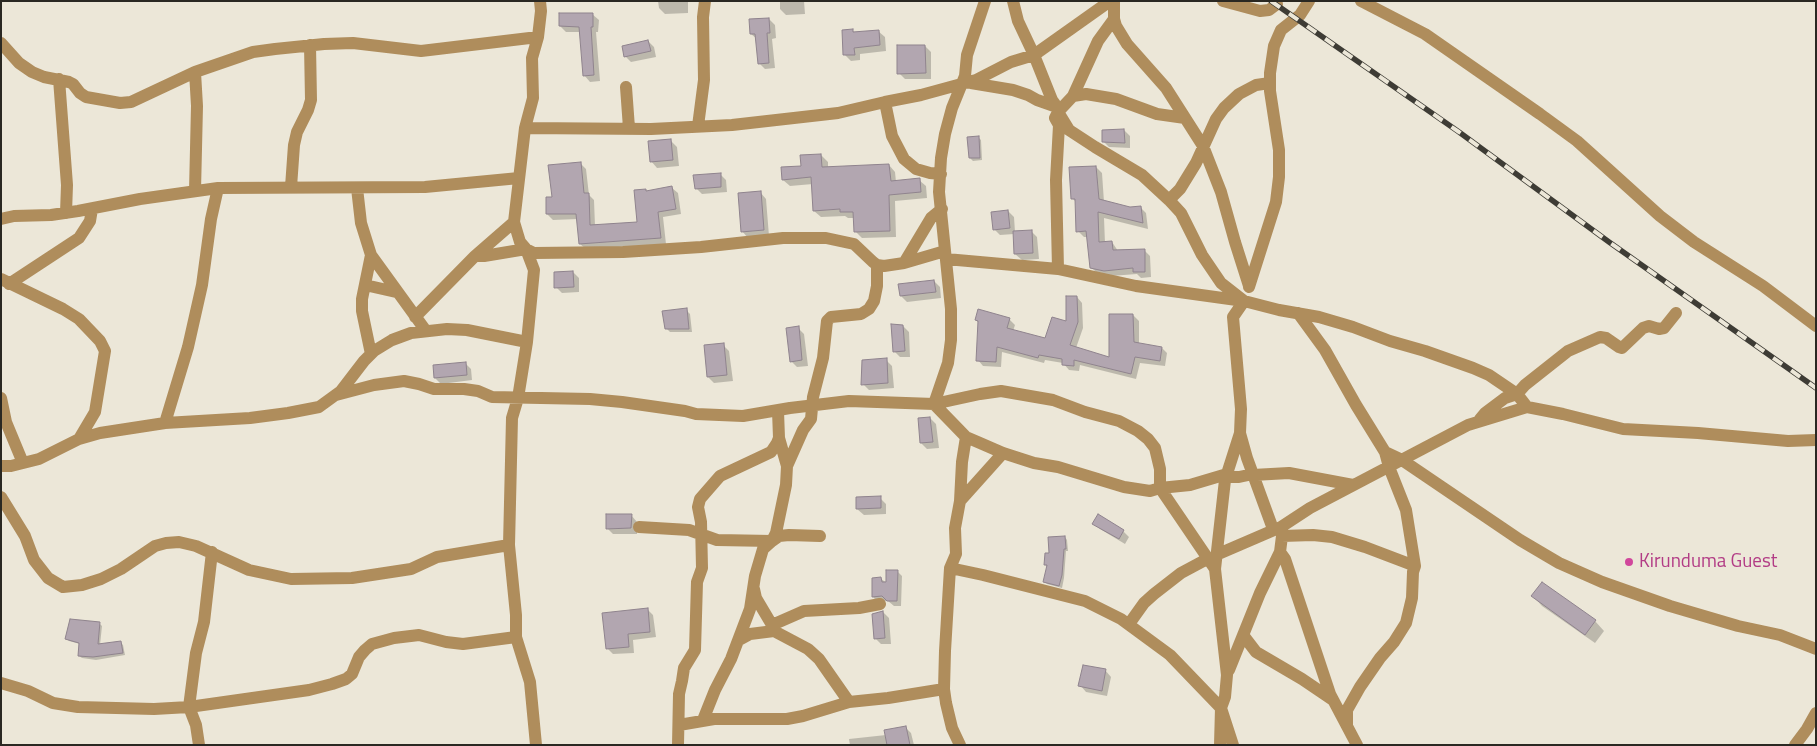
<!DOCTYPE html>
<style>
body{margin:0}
#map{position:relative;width:1817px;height:746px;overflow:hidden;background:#ece7d8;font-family:"Titillium Web",sans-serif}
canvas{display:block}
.frame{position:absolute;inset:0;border:2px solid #2a2822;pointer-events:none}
</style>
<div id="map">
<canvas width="1817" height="746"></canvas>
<div class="frame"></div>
</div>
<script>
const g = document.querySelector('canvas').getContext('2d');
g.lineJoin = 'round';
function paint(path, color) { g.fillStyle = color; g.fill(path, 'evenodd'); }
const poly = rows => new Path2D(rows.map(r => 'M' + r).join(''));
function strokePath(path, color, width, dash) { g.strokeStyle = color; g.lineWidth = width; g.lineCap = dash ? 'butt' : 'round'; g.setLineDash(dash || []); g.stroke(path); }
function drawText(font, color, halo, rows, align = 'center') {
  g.font = font + ' "Titillium Web",sans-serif'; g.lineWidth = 4.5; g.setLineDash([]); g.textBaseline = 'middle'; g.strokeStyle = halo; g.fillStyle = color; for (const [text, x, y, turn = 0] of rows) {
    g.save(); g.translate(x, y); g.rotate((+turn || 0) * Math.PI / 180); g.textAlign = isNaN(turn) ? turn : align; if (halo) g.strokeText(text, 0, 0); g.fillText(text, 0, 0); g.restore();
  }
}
const shadow = poly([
 [658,1,688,1,688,13,665,14,659,8],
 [780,1,804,1,805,14,786,15,780,9],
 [592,14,599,20,598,32,596,32,600,81,590,82,584,75,581,32,566,32,560,26],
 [769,19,775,25,776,38,772,39,775,68,765,69,759,63,757,39,751,34],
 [853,31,856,33,878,31,885,37,886,51,860,54,860,60,851,61,845,55],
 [648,41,654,47,656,57,631,62,625,56],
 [925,46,931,52,931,79,905,79,899,73],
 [1124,130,1130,136,1130,148,1109,147,1103,141],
 [978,137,981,140,982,160,973,161,970,158],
 [671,141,677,147,679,166,657,168,651,161],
 [821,155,828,162,828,168,889,165,895,172,896,182,919,180,926,186,927,198,895,201,896,237,862,238,855,231,855,218,848,218,845,216,821,217,814,211,813,184,790,186,783,180],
 [580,163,586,169,589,195,594,200,595,226,638,223,646,190,647,192,672,188,678,193,681,214,663,217,666,244,586,249,580,244,578,219,553,220,547,214,553,198],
 [1096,167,1102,173,1104,202,1130,208,1140,207,1146,213,1148,229,1104,218,1105,243,1112,242,1118,251,1144,250,1150,256,1151,277,1141,278,1137,274,1111,276,1097,273,1091,267,1088,237,1084,237,1078,231,1077,203,1072,198],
 [720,174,726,180,727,192,702,194,696,188],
 [760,192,766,199,769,236,748,238,742,231],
 [1008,211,1014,217,1015,232,1031,231,1037,237,1039,259,1022,260,1015,254,1014,234,1000,235,994,229],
 [573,272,579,278,579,292,562,293,556,287],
 [934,281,940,287,941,298,907,302,901,296],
 [1077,297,1082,303,1083,328,1076,348,1110,359,1133,315,1139,321,1139,344,1162,348,1167,353,1165,366,1140,363,1136,379,1080,365,1079,371,1069,370,1063,363,1045,360,1044,363,1002,352,1001,367,983,366,978,360,979,323,976,320,1009,319,1015,325,1013,331,1046,340,1067,323],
 [686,310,690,314,692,332,670,332,666,328],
 [903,326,909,332,910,357,900,357,894,351],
 [798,328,804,334,808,366,797,367,791,361],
 [723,345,729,351,733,381,714,383,708,377],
 [886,360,892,366,894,388,869,390,863,384],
 [465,363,471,369,472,380,441,384,435,378],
 [930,418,936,424,939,448,927,449,921,443],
 [880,498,886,504,886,514,864,515,857,509],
 [631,515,637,522,637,534,613,534,607,528],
 [1094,523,1123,531,1129,537,1125,544,1100,529],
 [1065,537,1067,540,1068,551,1066,551,1064,578,1062,588,1047,584,1044,581,1048,567,1045,565,1050,554],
 [897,571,902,576,901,606,894,606,888,601,878,602,873,597,881,579,887,583],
 [1533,596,1595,621,1604,631,1595,643,1542,606],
 [647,609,653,615,656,637,633,640,634,653,613,654,607,648],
 [883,612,889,618,891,644,881,644,875,638],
 [99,623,102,626,100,645,120,642,123,645,125,655,96,660,82,658,79,656,80,644,69,641,66,638],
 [1105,670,1111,677,1107,696,1086,692,1080,685],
 [905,727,911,733,914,745,850,745,849,739,886,735]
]);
const building = poly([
 [559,13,593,13,593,27,591,27,594,75,583,76,579,27,559,26,559,13],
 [769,18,770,33,767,33,769,63,758,64,755,34,750,34,749,19,769,18],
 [853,29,853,32,879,30,880,45,854,48,855,55,843,55,842,30,853,29],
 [648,40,651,51,624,57,622,46,648,40],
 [897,45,925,45,926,73,897,74,897,45],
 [1124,129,1125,143,1102,142,1102,130,1124,129],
 [979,136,980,158,969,158,967,137,979,136],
 [671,139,673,160,650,162,648,141,671,139],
 [821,154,822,167,889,164,891,181,920,178,921,192,889,195,890,231,854,232,853,212,840,212,840,209,813,211,811,177,782,180,781,167,801,166,800,155,821,154],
 [581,162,584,193,589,193,590,225,637,222,634,190,646,189,646,191,672,186,676,209,658,212,661,238,579,244,576,214,546,214,546,197,552,197,548,165,581,162],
 [1096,166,1099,199,1130,207,1141,206,1143,223,1098,212,1099,242,1112,241,1113,250,1145,249,1145,272,1133,272,1133,268,1104,271,1090,268,1086,231,1076,232,1075,199,1071,199,1069,167,1096,166],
 [721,173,721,187,695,189,693,175,721,173],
 [761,191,764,230,741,232,738,193,761,191],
 [1008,210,1010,228,993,230,991,212,1008,210],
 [1032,230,1033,253,1014,254,1013,231,1032,230],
 [573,271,574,287,554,288,554,272,573,271],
 [934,280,936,292,900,296,898,284,934,280],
 [1066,296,1077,296,1078,322,1070,345,1109,357,1109,314,1133,314,1134,342,1162,347,1160,361,1135,357,1131,374,1074,360,1074,366,1062,365,1062,359,1039,355,1038,358,997,347,996,362,976,361,978,321,975,320,978,309,1010,318,1007,328,1045,338,1052,317,1066,321,1066,296],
 [687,308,689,329,665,329,662,311,687,308],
 [891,324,903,325,905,351,893,352,891,324],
 [799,326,802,360,790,362,786,328,799,326],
 [724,343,727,375,707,377,704,345,724,343],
 [887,358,888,383,861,385,862,360,887,358],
 [466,362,467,375,434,378,433,365,466,362],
 [930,417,933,442,920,443,918,418,930,417],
 [881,496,881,508,856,509,856,497,881,496],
 [606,514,632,514,631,528,606,529,606,514],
 [1098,514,1124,530,1119,539,1092,524,1098,514],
 [1065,536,1066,549,1064,549,1062,575,1059,586,1043,582,1047,565,1044,565,1045,553,1049,553,1048,537,1065,536],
 [886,570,898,570,897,601,887,601,882,596,872,597,872,578,881,577,882,582,886,582,886,570],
 [1542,582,1596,620,1585,635,1531,596,1542,582],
 [648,608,650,632,628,634,629,647,606,649,602,613,648,608],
 [883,611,885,638,874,639,872,614,883,611],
 [70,619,100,622,98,644,121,641,123,653,93,657,78,656,79,643,65,639,70,619],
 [1083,665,1106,669,1102,691,1078,686,1083,665],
 [906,726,910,745,887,745,884,730,906,726]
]);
const minor = poly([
 [985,1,967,55,965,76,952,108,945,134,941,158,939,192,951,309,951,340,948,363,934,404,980,394,1001,391,1053,400,1085,412,1119,421,1138,431,1148,439,1155,448,1160,469,1160,488,1215,569],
 [1013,1,1018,21,1034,55,1052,100,1057,107,1058,112,1069,130,1095,147,1142,175,1169,200,1181,213,1202,255,1221,283,1244,301,1233,317,1241,409,1240,433,1225,480,1215,569,1227,675,1225,697,1221,708,1233,745],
 [1114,1,1114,19,1116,26,1127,44,1166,88,1203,146,1221,192,1235,242,1249,286],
 [1223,1,1260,11,1269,10,1277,4],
 [1361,1,1425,34,1540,114,1577,141,1660,216,1694,242,1763,286,1816,326],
 [1,43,19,63,32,72,44,77,69,82,73,84,80,93,86,97,120,103,131,102,195,72,253,52,275,49,324,44,353,43,421,51,538,37],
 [59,79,67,185,66,213],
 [971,83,1013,90,1028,95,1037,100,1057,107],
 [626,87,629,128],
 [1073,96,1098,41,1114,19],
 [885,102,892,136,904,159,916,169,930,173,941,174],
 [698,126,704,80,703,17,705,1],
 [525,128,651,129,732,125,838,113,885,102,921,95,976,80,1011,62,1034,55,1110,1],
 [291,187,294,145,297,132,308,110,311,100,310,45],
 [357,188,361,223,371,255,426,331],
 [195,191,197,106,195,72],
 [1169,200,1180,189,1196,163,1216,119,1224,108,1239,94,1256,85,1270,83],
 [1,219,14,216,51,215,78,211,140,199,218,188,425,187,519,178],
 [371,255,362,299,362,311,371,354],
 [475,256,484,256,526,249,534,253,623,252,701,247,783,238,826,238,854,244,873,262,877,265,884,266,904,263,945,251],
 [946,259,1058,269,1136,286,1244,301,1279,310,1319,317,1353,327,1390,341,1425,351,1473,368,1489,375,1517,394,1527,407],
 [904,263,931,218,942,209],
 [1058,269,1056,180,1059,125,1055,118,1058,112,1073,96,1086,94,1116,99,1157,114,1185,118],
 [1,279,63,309,79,319,100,341,105,351,95,412,79,439],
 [9,284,79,238,90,221,92,209],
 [365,285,396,292],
 [1249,287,1276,202,1279,177,1279,150,1270,91,1270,73,1274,46,1281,30,1300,15,1309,1],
 [1298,313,1325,350,1356,405,1385,452,1389,467,1406,510,1415,566,1413,572,1412,598,1406,623,1394,642,1380,658,1360,687,1347,710,1347,725],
 [415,317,475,256,514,222],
 [336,395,374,385,404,381,419,384,434,389,464,389,478,391,492,397,590,399,622,402,685,411,696,414,743,416,790,408,849,401,934,404,966,437,980,443,1003,453,1034,463,1058,467,1124,487,1150,491,1160,488,1190,485,1227,474],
 [1,398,6,422,23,463],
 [1480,419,1485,413,1505,398,1517,394,1525,385,1568,351,1600,337,1606,338,1619,347,1622,348,1643,328,1649,326,1659,329,1664,328,1676,313],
 [165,423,188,347,202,285,211,219,218,188],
 [1240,433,1247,458,1273,529],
 [1385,452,1402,460,1520,540,1559,563,1602,582,1670,606,1738,626,1780,635,1816,649],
 [1,466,11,466,39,459,79,439,100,433,165,423,250,418,288,413,319,407,341,391,364,361,374,351,392,340,411,333,447,329,467,330,527,342],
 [787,466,803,430,811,419,813,397,823,358,827,321,831,317,861,314,869,309,874,301,877,286,877,265],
 [1253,475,1289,473,1353,485],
 [1226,477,1239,477,1253,474],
 [1,497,25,536,34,560,48,578,63,587,82,585,101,579,121,569,155,546,166,543,179,542,196,546,249,570,291,579,352,578,411,569,437,557,509,545],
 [960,501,1003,453],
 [639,527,689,530,717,540,772,541,779,536,789,535,820,536],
 [1281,527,1282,536,1280,552,1285,559,1330,694,1357,745],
 [1282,536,1313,535,1332,537,1365,547,1415,566],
 [1216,555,1281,527,1310,508,1468,425,1527,407,1563,414,1623,429,1698,433,1788,441,1816,440],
 [950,568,983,575,1085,601,1121,619,1170,655,1221,708,1220,745],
 [754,589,756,598,772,625],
 [1129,624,1144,603,1154,594,1181,573,1209,558],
 [774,631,808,649,819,659,849,702],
 [1243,635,1256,652,1302,679,1333,700],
 [739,640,750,634,774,631,772,625,804,611,859,608,880,604],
 [1229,670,1260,593,1280,552],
 [1,683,28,691,53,703,78,707,154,709,189,707,309,690,332,684,346,679,352,674,359,657,365,650,372,644,394,638,419,635,446,642,463,644,516,637],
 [703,720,715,690,731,659,750,609,755,576,763,549,772,541,776,533,786,485,787,466,779,438],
 [679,725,714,719,787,719,803,716,849,702,888,698,944,689],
 [199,745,196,725,189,707,196,653,204,622,212,552],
 [536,745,530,682,516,637,516,615,509,545,512,418,518,398,527,342,534,270,526,249,520,242,514,222,525,128,533,98,532,58,538,37,541,11,540,1],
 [678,745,679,694,682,681,684,668,695,650,697,582,702,568,701,522,698,507,700,499,720,476,771,452,777,443,779,438,778,411],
 [960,745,952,728,946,703,944,689,945,651,950,568,956,554,955,528,960,501,962,462,966,437],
 [1795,745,1807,729,1816,713]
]);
const rail = poly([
 [1271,1,1459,132,1609,242,1816,388]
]);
const markers = [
 [1629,562,5,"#d1479c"]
];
const hotelNames = [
 ["Kirunduma Guest",1639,562]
];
paint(shadow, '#0003');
paint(building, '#b2a6b0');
strokePath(building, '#8f838d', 1);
strokePath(minor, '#af8d5c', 12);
strokePath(rail, '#3e3c35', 5.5);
strokePath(rail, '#ece7d8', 4, [11]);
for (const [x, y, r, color] of markers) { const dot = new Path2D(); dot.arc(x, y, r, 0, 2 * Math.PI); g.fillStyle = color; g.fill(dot); strokePath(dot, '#ece7d8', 2); }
drawText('19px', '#b23c85', '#ece7d8', hotelNames, 'left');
</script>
